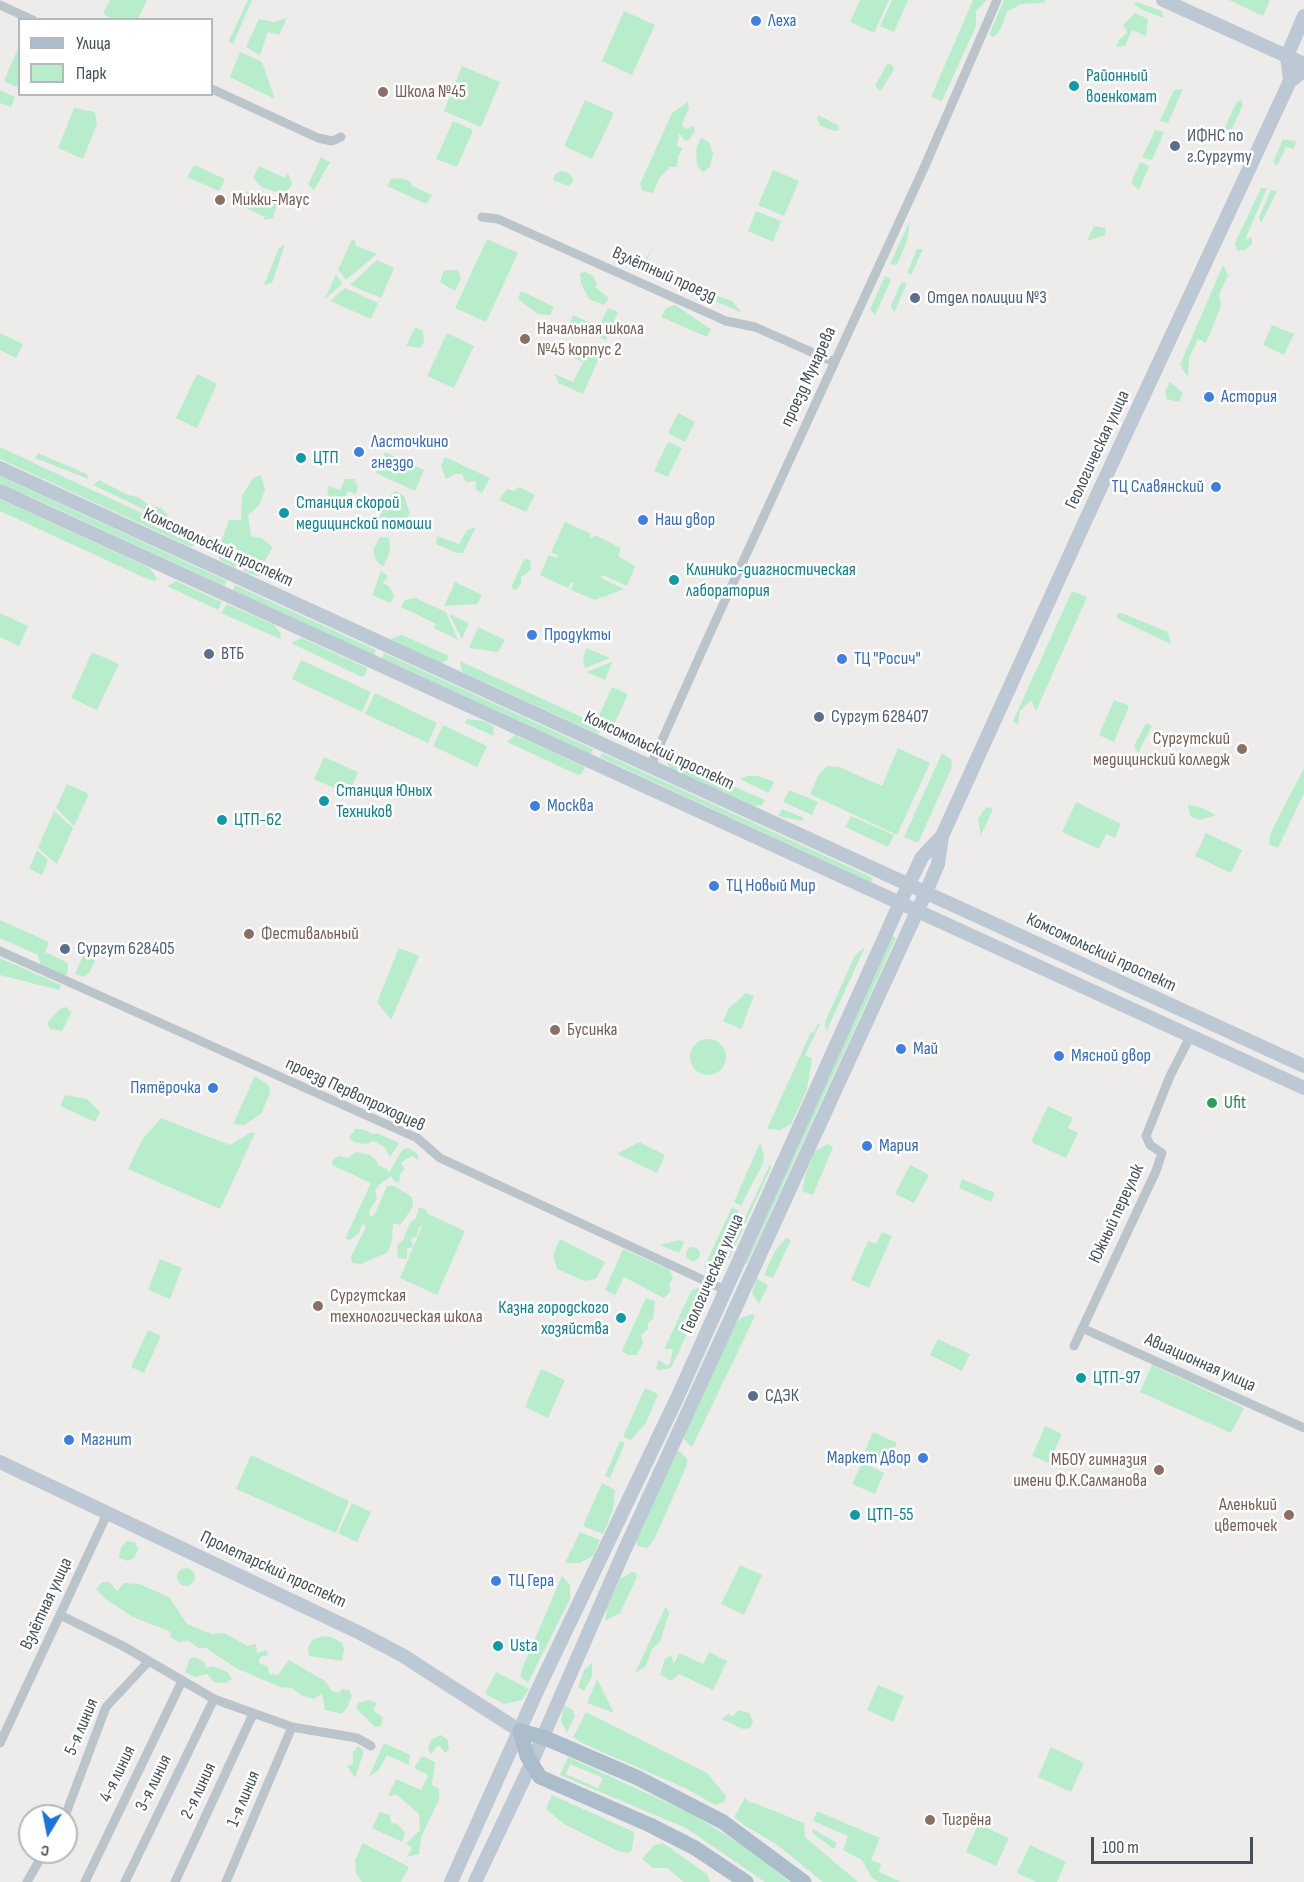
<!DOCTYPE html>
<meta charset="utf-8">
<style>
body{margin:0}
#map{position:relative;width:1304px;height:1882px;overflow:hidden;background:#eeebeb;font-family:"Sofia Sans Condensed",sans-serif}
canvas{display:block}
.legend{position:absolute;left:18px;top:18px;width:195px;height:78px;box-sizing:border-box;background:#fff;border:2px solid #b4b9bd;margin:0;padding:8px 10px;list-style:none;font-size:18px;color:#445059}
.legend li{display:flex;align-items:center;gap:12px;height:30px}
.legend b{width:30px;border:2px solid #b4b9bd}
.north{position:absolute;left:18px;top:1804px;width:60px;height:60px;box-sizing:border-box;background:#fff;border:2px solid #b4b9bd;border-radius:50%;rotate:190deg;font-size:16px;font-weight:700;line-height:24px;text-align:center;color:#445059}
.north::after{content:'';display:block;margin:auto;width:21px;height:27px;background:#1975da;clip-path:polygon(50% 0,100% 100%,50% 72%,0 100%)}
.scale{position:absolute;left:1091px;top:1837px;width:162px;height:27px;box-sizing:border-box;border:3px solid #445059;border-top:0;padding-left:8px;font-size:18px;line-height:21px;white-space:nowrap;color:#445059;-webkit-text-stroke:4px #fff;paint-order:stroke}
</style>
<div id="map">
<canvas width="1304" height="1882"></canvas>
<ul class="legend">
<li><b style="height:8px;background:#abbccb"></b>Улица</li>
<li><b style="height:16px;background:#b8edcb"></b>Парк</li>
</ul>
<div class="north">С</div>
<div class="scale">100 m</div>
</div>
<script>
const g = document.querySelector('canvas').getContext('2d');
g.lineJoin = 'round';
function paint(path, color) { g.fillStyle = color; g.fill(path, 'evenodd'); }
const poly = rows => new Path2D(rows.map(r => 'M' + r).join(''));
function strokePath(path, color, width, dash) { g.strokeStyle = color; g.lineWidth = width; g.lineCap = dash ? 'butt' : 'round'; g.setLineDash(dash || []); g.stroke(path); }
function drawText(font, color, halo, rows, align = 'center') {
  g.font = font + ' "Sofia Sans Condensed",sans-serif'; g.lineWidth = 5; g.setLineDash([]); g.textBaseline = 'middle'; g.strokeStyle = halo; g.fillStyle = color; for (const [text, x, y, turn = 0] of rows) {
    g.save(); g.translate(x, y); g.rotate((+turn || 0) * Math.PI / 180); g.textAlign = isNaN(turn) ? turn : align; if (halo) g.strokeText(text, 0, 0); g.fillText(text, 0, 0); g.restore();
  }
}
const green = poly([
 [110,0,147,0,138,19,115,20,103,14],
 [248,0,252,0,233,44,228,42],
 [860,0,889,0,874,33,850,22],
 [892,0,908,0,894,32,880,26],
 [973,0,987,0,976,11,976,26,942,101,931,97],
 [1004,0,1045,0,1044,3,1021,4,1007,12,1000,30,994,37,989,35],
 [1229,0,1270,0,1263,16],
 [1137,2,1162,11,1163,18,1140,9,1133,3],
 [624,11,655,25,632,75,602,61],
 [1135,13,1148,19,1146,36,1132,30,1125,46,1116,47,1119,40,1127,33,1123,25],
 [287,18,279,35,268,32,260,55,246,47,259,19,273,22],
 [19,46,19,88,4,81],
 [240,52,262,62,275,99,230,77],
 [887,64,891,64,894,70,880,91,875,86],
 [462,66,500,82,481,127,444,111],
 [1183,89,1168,123,1160,121,1174,90],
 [0,90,15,97,11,107,0,103],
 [585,100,614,113,592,159,564,146],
 [1241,100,1243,105,1226,142,1220,144,1218,142,1236,103],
 [688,102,689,108,682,124,685,129,694,126,695,131,689,140,685,141,679,133,677,146,683,148,678,156,677,167,670,167,660,177,653,193,643,191,640,184,672,113],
 [74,108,95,112,97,124,83,159,58,148],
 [818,115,838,125,839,130,834,131,821,126,817,119],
 [453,121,473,130,457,167,436,159],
 [1155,130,1164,132,1152,160,1142,158],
 [701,138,709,142,713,153,710,167,703,172,697,166,696,149],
 [1283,139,1296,141,1294,149,1286,147,1277,166,1273,162],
 [321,157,330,162,314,190,308,185],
 [1140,162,1149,166,1139,190,1131,183],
 [194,165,225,179,219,191,187,177],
 [259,166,285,178,288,173,292,184,285,195,261,187,253,177],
 [773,170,799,181,784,216,758,205],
 [562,171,569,173,574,181,568,186,553,180,555,174],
 [400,178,410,181,412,186,432,195,426,204,387,186,391,179],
 [1261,188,1267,188,1245,240,1252,237,1252,244,1245,250,1237,251,1235,243],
 [1271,190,1277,191,1261,223,1259,217],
 [247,191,277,204,273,218,263,220,265,217,240,205],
 [756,211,781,221,773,242,748,231],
 [910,221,907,241,897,265,890,264],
 [1094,226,1106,228,1105,235,1087,241],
 [352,239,356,241,355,245,377,254,346,280,338,270],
 [487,239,518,253,486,322,455,308],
 [285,244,272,283,264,285,279,248],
 [653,246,645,264,679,282,732,301,742,313,643,269,642,266],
 [917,249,923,249,911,275,907,273],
 [377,260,394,268,381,298,350,285],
 [1223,265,1228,275,1219,295,1221,306,1206,343,1198,339,1189,358,1188,378,1180,365],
 [444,270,457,270,461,278,455,291,440,282],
 [585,272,593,276,597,283,595,287,609,298,604,305,589,299,581,283,580,273],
 [336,274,342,284,325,299],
 [885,276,891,280,875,315,870,309],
 [901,283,907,283,894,313,891,306],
 [345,288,378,303,371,319,330,301],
 [521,291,554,307,550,315,538,314,524,304,518,298],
 [675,305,711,329,707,337,661,317,666,308],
 [608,308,618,312,606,340,570,323,573,315,599,327],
 [1272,325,1294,334,1284,355,1263,345],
 [415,327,423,331,424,343,420,348,406,346],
 [0,333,23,344,16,358,0,350],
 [447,333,474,346,454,388,427,376],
 [579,350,599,358,583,394,558,383,555,374,573,382,583,362,574,358],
 [197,374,217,384,197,428,176,418],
 [1170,382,1183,393,1179,402,1167,399,1165,391],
 [678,413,695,422,685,442,668,433],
 [668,442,682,448,668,477,654,471],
 [0,447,36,464,202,541,191,547,0,459],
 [385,452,424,470,415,491,376,473],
 [38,453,87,474,88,479,35,458],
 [445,457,490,478,482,493,476,490,476,481,466,482,462,474,455,474,446,479,441,466],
 [261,475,265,490,259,505,248,515,251,536,261,538,273,547,264,562,221,542,229,520,241,520,242,496,253,478],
 [0,476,227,581,225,586,29,496,13,492,0,483],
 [345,479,354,479,358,487,356,494,348,491,343,500,336,501,327,494,329,486,340,490],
 [99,480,128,495,138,497,150,506,161,508,168,515,166,520,93,485],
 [519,487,535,495,526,512,499,500,507,489,514,491],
 [396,491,404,496,410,514,403,521,377,521,392,493],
 [0,499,150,568,157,579,155,581,145,578,0,511],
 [565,522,591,534,590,537,593,538,595,535,621,548,618,556,635,566,627,586,603,575,601,578,624,589,595,600,571,590,574,583,571,582,568,588,540,575,549,555,557,558,558,555,551,552],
 [476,527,463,553,457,553,436,544,437,536,459,544,467,530],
 [380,537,389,538,390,551,383,567,376,560,373,550],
 [215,549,228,554,236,563,235,568,220,560],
 [524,559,530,560,531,570,521,577,521,584,516,590,511,588],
 [249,566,257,567,272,573,258,576,247,573,243,570],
 [381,571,388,576,383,583,389,586,394,595,391,603,372,595],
 [176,581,222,602,218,610,167,586],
 [455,582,482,595,477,604,444,606],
 [235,585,376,650,374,655,233,590],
 [1072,591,1087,597,1036,711,1031,700,1020,711,1018,725,1013,721],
 [415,598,446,612,458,640,434,628,436,624,401,607,405,600],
 [227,604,274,625,281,634,280,639,221,613],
 [1119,612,1168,632,1171,644,1116,618],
 [0,613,28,626,19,646,0,637],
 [449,614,469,623,462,639],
 [478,627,505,640,498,652,469,648],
 [402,635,449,656,446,661,440,663,390,639],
 [302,638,367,668,365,675,362,677,291,643],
 [586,648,610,658,585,668,583,659],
 [92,652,119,664,97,710,71,698],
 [384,653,593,749,591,754,382,658],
 [301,660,371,692,362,712,292,679],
 [460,661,584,718,603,728,598,734,462,672],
 [612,662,605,680,586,672],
 [612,687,628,694,614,725,598,718],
 [375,693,437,723,428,743,365,714],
 [1114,700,1129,706,1114,742,1099,735],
 [467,719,484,721,493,726,494,736,465,723],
 [1146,723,1152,726,1138,753,1134,746],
 [443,725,487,746,477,767,433,746],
 [515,735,585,767,582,774,578,775,507,742],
 [898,748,930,763,897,835,810,794,819,774,827,766,839,767,882,786],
 [602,753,873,878,871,882,600,757],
 [942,753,951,759,952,767,918,843,904,837],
 [663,756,765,800,762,805,754,806,670,768],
 [324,757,358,772,352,786,347,784,343,792,314,779],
 [1304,768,1304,793,1278,848,1269,844,1270,834],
 [748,776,758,776,774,782,769,793,740,779],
 [67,784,89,794,74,826,56,808],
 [789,790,818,802,812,815,783,802],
 [1076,802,1121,824,1115,838,1106,834,1099,849,1062,832],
 [1188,805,1200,807,1216,815,1200,820,1190,816],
 [986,807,993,809,981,835,978,819],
 [782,809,804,818,802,821,778,816],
 [54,811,73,828,57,864,38,848],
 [851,816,894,835,888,847,845,827],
 [1206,833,1242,850,1231,873,1195,856],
 [37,850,48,860,42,875,29,869],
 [0,920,49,942,45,952,68,963,67,975,62,977,41,967,38,955,0,938],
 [892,936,896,938,747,1264,744,1263],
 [87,947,95,951,95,961,90,972,84,977,75,974],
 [865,947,826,1032,825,1022,855,955],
 [399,948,419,956,391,1020,377,1002],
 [0,958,61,985,59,990,0,975],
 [746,993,754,996,741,1029,723,1021,729,1008],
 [67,1007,71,1013,62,1031,50,1029,47,1023,60,1009],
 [818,1023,820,1024,805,1055,812,1059,807,1089,791,1124,780,1130,767,1129,811,1032,814,1033],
 '690 1057a18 18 0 1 1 36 0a18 18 0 1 1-36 0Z',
 [255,1076,269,1085,270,1093,261,1114,244,1125,233,1124],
 [65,1095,87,1099,100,1112,95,1122,60,1106],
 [1048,1106,1073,1118,1068,1128,1078,1133,1066,1158,1031,1142],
 [161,1118,230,1145,250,1133,255,1133,220,1209,128,1169,142,1140],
 [355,1129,362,1129,373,1134,377,1133,399,1143,390,1157,384,1147,374,1141,367,1144,356,1143,349,1138],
 [639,1142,665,1155,657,1173,617,1154],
 [760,1143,764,1154,763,1163,741,1206,734,1202],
 [828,1144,833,1147,813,1195,802,1191,806,1173,815,1151],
 [408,1148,417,1153,419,1160,411,1156,401,1163,405,1169,399,1175,400,1181,395,1182,391,1176,380,1184,375,1191,377,1199,369,1211,370,1217,375,1214,387,1186,394,1186,412,1197,413,1207,400,1225,393,1223,392,1240,388,1252,361,1264,352,1263,351,1257,366,1227,363,1223,358,1234,350,1240,345,1239,371,1183,332,1165,333,1160,339,1156,348,1158,356,1152,370,1155,376,1160,378,1165,387,1169,389,1173,402,1150],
 [770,1164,771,1168,729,1259,726,1258],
 [910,1165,929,1175,914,1203,895,1194],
 [962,1179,995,1193,991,1202,959,1188],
 [419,1207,426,1210,428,1214,465,1231,437,1295,400,1278,423,1224,418,1229,417,1236,411,1239,413,1247,407,1248,407,1259,398,1258,397,1246,403,1240,410,1223,416,1218],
 [732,1207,739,1211,713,1266,704,1267],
 [882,1232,892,1236,869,1288,851,1280,868,1241,876,1244],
 [786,1238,791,1240,773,1278,764,1275,775,1251],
 [560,1239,605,1262,596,1279,585,1281,557,1269,553,1255],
 [679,1240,684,1242,679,1253,660,1245],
 '686 1254a7 7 0 1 1 14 0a7 7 0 1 1-14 0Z',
 [623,1249,670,1270,673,1278,669,1285,671,1290,664,1298,624,1277,615,1295,605,1290],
 [160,1259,182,1268,170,1299,148,1290],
 [756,1278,768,1285,759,1304,752,1294],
 [699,1288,705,1292,704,1298,671,1368,659,1370,656,1368,659,1360,666,1365,670,1364,673,1349,664,1349,690,1294,693,1289],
 [646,1298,655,1301,653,1319,648,1323,648,1329,641,1335,643,1343,637,1355,628,1355,622,1351],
 [752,1314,755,1316,692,1447,684,1439,685,1433,734,1327,739,1319],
 [148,1330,161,1336,144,1373,131,1367],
 [938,1339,970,1354,962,1371,930,1355],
 [1152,1365,1244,1408,1231,1433,1140,1392],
 [541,1369,565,1380,548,1418,525,1407],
 [645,1388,658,1394,646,1423,631,1440,623,1437],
 [1045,1426,1062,1434,1049,1463,1032,1456],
 [873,1432,897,1443,887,1465,864,1454],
 [620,1441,625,1443,610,1478,605,1476],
 [680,1451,687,1459,687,1465,654,1540,647,1548,637,1546,636,1542,643,1525,676,1452],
 [251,1455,349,1501,336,1533,236,1489],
 [862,1462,884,1473,875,1494,852,1484],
 [602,1483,615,1490,613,1510,603,1534,583,1526],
 [352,1503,371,1512,357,1542,338,1533],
 [580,1532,600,1540,594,1555,580,1563,565,1563],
 [127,1541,135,1542,138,1549,134,1558,128,1561,119,1558,121,1547],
 [740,1565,762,1575,744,1615,721,1604],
 '177 1577a9 9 0 1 1 18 0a9 9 0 1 1-18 0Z',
 [632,1572,636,1573,637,1577,620,1613,605,1621,607,1607,620,1579],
 [562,1576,570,1585,570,1599,528,1683,521,1677,521,1671],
 [102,1582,110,1582,117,1591,124,1583,139,1584,169,1597,187,1624,212,1634,224,1633,248,1646,256,1644,257,1653,266,1650,269,1655,260,1657,259,1663,268,1667,269,1674,278,1675,289,1660,325,1681,332,1691,339,1693,342,1689,349,1690,352,1696,347,1708,341,1714,325,1710,322,1694,313,1699,301,1695,292,1688,280,1687,236,1668,206,1648,198,1648,189,1641,179,1642,170,1637,171,1632,133,1617,107,1600,96,1589],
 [666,1606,669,1613,660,1642,652,1649,646,1666,635,1673],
 [322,1636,331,1637,342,1643,344,1649,342,1661,309,1656,308,1648,312,1640],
 [709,1652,727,1661,713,1690,679,1674,671,1681,660,1674,665,1659,671,1655,674,1664,679,1653,703,1664],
 [195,1657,204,1662,206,1668,212,1666,228,1672,232,1679,226,1683,214,1682,207,1674,195,1677,185,1672,190,1658],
 [592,1663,592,1676,584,1691,578,1687,584,1670],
 [496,1672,529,1689,522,1700,504,1704,487,1695,485,1693],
 [597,1679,614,1713,587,1703],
 [878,1685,904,1696,893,1722,867,1710],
 [369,1700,377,1703,373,1710,383,1718,381,1726,375,1727,356,1708,358,1703],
 [564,1705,573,1710,575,1716,567,1733,561,1721],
 [738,1710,749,1713,753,1722,750,1728,743,1729,721,1719,728,1714,733,1716],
 [586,1712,707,1773,726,1796,724,1802,715,1805,687,1789,582,1743,573,1737],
 [441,1735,448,1740,449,1750,445,1753,440,1746,436,1747,432,1754,428,1750,431,1740],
 [384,1743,410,1755,409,1765,387,1755,378,1771,369,1776],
 [358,1746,364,1751,355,1778,347,1766,353,1764,353,1752],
 [1051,1747,1084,1763,1071,1792,1038,1777],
 [422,1756,435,1762,432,1785,439,1789,439,1799,421,1838,419,1854,407,1857,412,1847,406,1844,420,1830,419,1814,397,1795,388,1796,396,1779,421,1790,428,1775,414,1768],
 [568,1757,694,1815,745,1847,790,1882,765,1882,686,1828,560,1775],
 [570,1764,603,1778,598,1788,566,1774],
 [552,1795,634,1832,632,1850,627,1853,616,1850,564,1824,546,1809],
 [745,1798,751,1804,752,1802,804,1823,805,1837,858,1882,823,1882,776,1844,744,1825,734,1817],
 [817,1811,880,1838,871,1860,881,1864,879,1872,901,1882,879,1882,872,1878,862,1860,843,1850,848,1836,813,1821],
 [380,1812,390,1815,391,1823,398,1824,405,1833,402,1842,372,1828],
 [978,1824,1009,1838,996,1866,966,1852],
 [813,1829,837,1843,834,1849,812,1833],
 [363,1843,409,1867,401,1882,362,1882,356,1873,355,1860],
 [663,1843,707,1874,710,1882,684,1882,667,1868,653,1868,642,1859,654,1845],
 [1030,1845,1066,1862,1057,1882,1037,1882,1017,1873]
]);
const minor = poly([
 [0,5,33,20],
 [212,89,318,138,332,141,341,137],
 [482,217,498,219,726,321,755,327,834,362],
 [650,767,710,633,924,168,997,0],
 [0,951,417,1138,440,1158,725,1290],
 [1082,1328,1304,1428],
 [1074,1346,1156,1171,1162,1153,1150,1145,1146,1136,1170,1076,1191,1035],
 [60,1615,123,1646,214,1699,292,1727,357,1738,371,1746],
 [0,1743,108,1512],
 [65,1816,106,1707,148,1662],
 [27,1882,44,1852],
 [85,1882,182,1681],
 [125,1882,214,1699],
 [175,1882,253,1714],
 [226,1882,292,1727]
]);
const secondary = poly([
 [1163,0,1304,64],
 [1290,81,1287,56,1304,16],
 [0,468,1304,1066],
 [0,491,1304,1088],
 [0,1462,360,1633,402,1655,520,1731],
 [451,1882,538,1689,677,1398,899,905,922,857,942,836],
 [475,1882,531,1764,625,1549,926,892,938,864,942,836,1087,517,1290,81,1304,71]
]);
const primary = poly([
 [520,1731,543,1737,638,1778,723,1822,804,1882],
 [520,1731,527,1756,540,1777,650,1825,695,1848,746,1882]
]);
const markers = [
 [756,21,6,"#3f7fe0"],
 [1074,86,6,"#0f9aa8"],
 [383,92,6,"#8d6e63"],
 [1175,146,6,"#5c6f8a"],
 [220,200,6,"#8d6e63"],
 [915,298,6,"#5c6f8a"],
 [525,339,6,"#8d6e63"],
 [1209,397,6,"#3f7fe0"],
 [359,452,6,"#3f7fe0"],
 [301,458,6,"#0f9aa8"],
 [1216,487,6,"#3f7fe0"],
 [284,513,6,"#0f9aa8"],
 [643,520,6,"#3f7fe0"],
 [674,580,6,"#0f9aa8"],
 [532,635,6,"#3f7fe0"],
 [209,654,6,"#5c6f8a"],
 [842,659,6,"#3f7fe0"],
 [819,717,6,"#5c6f8a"],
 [1242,749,6,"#8d6e63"],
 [324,801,6,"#0f9aa8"],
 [535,806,6,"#3f7fe0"],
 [222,820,6,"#0f9aa8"],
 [714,886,6,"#3f7fe0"],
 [249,934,6,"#8d6e63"],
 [65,949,6,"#5c6f8a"],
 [555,1030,6,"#8d6e63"],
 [901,1049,6,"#3f7fe0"],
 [1059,1056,6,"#3f7fe0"],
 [213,1088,6,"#3f7fe0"],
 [1212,1103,6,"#2e9e5b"],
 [867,1146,6,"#3f7fe0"],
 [318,1306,6,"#8d6e63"],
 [621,1318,6,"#0f9aa8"],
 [1081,1378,6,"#0f9aa8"],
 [753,1396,6,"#5c6f8a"],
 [69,1440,6,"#3f7fe0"],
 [923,1458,6,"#3f7fe0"],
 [1159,1470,6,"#8d6e63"],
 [855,1515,6,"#0f9aa8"],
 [1289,1515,6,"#8d6e63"],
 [496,1581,6,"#3f7fe0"],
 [498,1646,6,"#0f9aa8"],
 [930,1820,6,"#8d6e63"]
];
const shopNames = [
 ["Леха",768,21],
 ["Астория",1221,397],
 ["Ласточкино",371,442],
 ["гнездо",371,463],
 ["ТЦ Славянский",1204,487,"right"],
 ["Наш двор",655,520],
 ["Продукты",544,635],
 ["ТЦ \"Росич\"",854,659],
 ["Москва",547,806],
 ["ТЦ Новый Мир",726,886],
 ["Май",913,1049],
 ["Мясной двор",1071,1056],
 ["Пятёрочка",201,1088,"right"],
 ["Мария",879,1146],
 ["Магнит",81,1440],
 ["Маркет Двор",911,1458,"right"],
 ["ТЦ Гера",508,1581]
];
const cultureNames = [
 ["Районный",1086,76],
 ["военкомат",1086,97],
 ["ЦТП",313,458],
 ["Cтанция скорой",296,503],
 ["медицинской помоши",296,524],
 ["Клинико-диагностическая",686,570],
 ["лаборатория",686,591],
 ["Станция Юных",336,791],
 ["Техников",336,812],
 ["ЦТП-62",234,820],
 ["Казна городского",609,1308,"right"],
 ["хозяйства",609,1329,"right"],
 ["ЦТП-97",1093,1378],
 ["ЦТП-55",867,1515],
 ["Usta",510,1646]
];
const educationNames = [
 ["Школа №45",395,92],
 ["Микки-Маус",232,200],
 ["Начальная школа",537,329],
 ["№45 корпус 2",537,350],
 ["Сургутский",1230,739,"right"],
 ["медицинский колледж",1230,760,"right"],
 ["Фестивальный",261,934],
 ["Бусинка",567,1030],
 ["Сургутская",330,1296],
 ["технологическая школа",330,1317],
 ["МБОУ гимназия",1147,1460,"right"],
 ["имени Ф.К.Салманова",1147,1481,"right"],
 ["Аленький",1277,1505,"right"],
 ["цветочек",1277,1526,"right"],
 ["Тигрёна",942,1820]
];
const serviceNames = [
 ["ИФНС по",1187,136],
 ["г.Сургуту",1187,157],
 ["Отдел полиции №3",927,298],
 ["ВТБ",221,654],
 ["Сургут 628407",831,717],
 ["Сургут 628405",77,949],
 ["СДЭК",765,1396]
];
const streetNames = [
 ["Взлётный проезд",664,275,24],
 ["проезд Мунарева",809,377,-65],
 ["Геологическая улица",1098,450,-65],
 ["Комсомольский проспект",218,548,25],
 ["Комсомольский проспект",659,751,25],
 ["Комсомольский проспект",1101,953,25],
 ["проезд Первопроходцев",355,1095,25],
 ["Южный переулок",1117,1214,-65],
 ["Геологическая улица",713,1274,-66],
 ["Авиационная улица",1200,1363,24],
 ["Пролетарский проспект",273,1570,25],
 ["Взлётная улица",47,1604,-65],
 ["5-я линия",82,1727,-67],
 ["4-я линия",118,1774,-64],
 ["3-я линия",154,1783,-64],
 ["2-я линия",199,1791,-65],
 ["1-я линия",244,1799,-67]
];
const leisureNames = [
 ["Ufit",1224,1103]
];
paint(green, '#b8edcb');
strokePath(minor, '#b9c4cb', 9);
strokePath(secondary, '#bcc8d3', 14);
strokePath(primary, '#abbccb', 15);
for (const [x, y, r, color] of markers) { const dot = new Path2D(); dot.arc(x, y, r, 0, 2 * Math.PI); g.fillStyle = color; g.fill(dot); strokePath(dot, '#fff', 2); }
drawText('18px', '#366cbe', '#fff', shopNames, 'left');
drawText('18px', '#0d838f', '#fff', cultureNames, 'left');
drawText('18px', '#785e54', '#fff', educationNames, 'left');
drawText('18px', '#4e5e75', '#fff', serviceNames, 'left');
drawText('18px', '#445059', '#fff', streetNames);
drawText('18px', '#27864d', '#fff', leisureNames, 'left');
</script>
